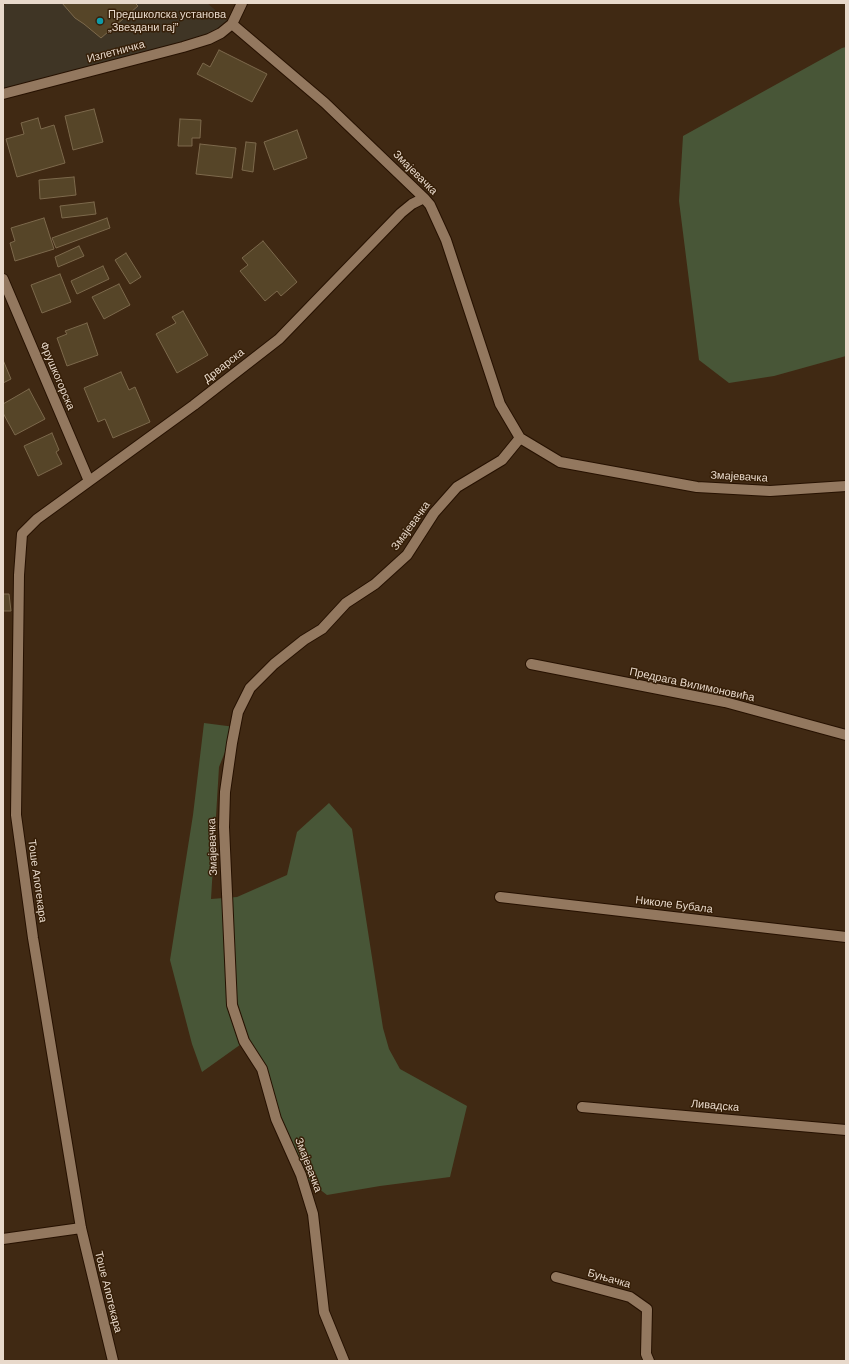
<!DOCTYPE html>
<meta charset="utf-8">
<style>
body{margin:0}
#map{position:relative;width:849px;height:1364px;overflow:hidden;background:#402913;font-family:Helvetica,sans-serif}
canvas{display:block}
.frame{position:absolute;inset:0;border:4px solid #e8d9cb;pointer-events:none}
</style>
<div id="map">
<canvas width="849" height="1364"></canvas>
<div class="frame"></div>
</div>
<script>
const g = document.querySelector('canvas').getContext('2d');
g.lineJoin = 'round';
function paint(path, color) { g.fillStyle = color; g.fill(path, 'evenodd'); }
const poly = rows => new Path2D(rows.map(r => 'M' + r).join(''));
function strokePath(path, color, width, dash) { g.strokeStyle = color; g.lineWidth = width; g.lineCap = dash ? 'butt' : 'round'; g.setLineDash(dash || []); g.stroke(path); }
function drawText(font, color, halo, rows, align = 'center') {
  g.font = font + ' Helvetica,sans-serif'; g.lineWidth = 3; g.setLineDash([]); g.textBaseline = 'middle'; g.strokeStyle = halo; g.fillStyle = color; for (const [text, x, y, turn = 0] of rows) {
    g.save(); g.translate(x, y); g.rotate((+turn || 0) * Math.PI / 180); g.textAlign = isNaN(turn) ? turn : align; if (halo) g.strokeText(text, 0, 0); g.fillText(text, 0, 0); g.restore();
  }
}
const education = poly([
 [7,3,207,3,232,24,221,33,3,94,3,7]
]);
const green = poly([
 [846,47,846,356,774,376,729,383,699,360,679,201,683,136,842,48],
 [204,723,235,727,219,767,211,899,237,897,287,875,297,832,329,803,352,829,383,1028,389,1049,400,1069,467,1106,450,1177,380,1186,327,1195,301,1175,262,1069,244,1042,202,1072,192,1044,170,960,193,815]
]);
const building = poly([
 [62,3,135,3,138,6,101,38,84,24,75,18,62,3],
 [219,50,267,74,252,102,197,74,203,63,210,67,219,50],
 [94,109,103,142,73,150,65,116,94,109],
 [38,118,41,129,54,125,65,163,17,177,6,139,24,134,21,123,38,118],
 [180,119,201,120,200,138,192,138,192,146,178,146,180,119],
 [297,130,307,158,274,170,264,142,297,130],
 [246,142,256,143,253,172,242,170,246,142],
 [200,144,236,148,232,178,196,174,200,144],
 [74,177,76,195,40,199,39,180,74,177],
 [94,202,96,214,62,218,60,206,94,202],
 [44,218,54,249,15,261,10,243,15,241,11,228,44,218],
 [107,218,110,228,56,248,52,238,107,218],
 [263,241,297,282,281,296,277,291,265,301,240,271,248,265,242,258,263,241],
 [79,246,84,256,58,267,55,257,79,246],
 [126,253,141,277,130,284,115,260,126,253],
 [103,266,109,279,77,294,71,281,103,266],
 [60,274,71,302,42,313,31,285,60,274],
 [119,284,130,305,104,319,92,297,119,284],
 [183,311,208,355,177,373,156,334,176,323,172,317,183,311],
 [87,323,98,355,67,366,57,338,67,334,65,331,87,323],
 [3,360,11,379,3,383,3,360],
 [121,372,129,390,135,387,150,422,113,438,105,419,98,422,84,388,121,372],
 [29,389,45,419,15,435,3,413,3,404,29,389],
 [52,433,59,450,56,452,62,464,38,476,24,446,52,433],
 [3,594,9,594,11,611,3,611,3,594]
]);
const minor = poly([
 [232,24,325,103,424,198,430,205,446,240,500,404,520,438,560,462,697,487,770,491,846,486],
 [3,94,183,47,209,39,221,33,232,24,242,3],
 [3,279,89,481],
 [531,664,725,702,846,735],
 [500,897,846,937],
 [582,1107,846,1130],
 [3,1239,81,1228],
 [556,1277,630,1297,647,1309,646,1354,649,1361],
 [113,1361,81,1228,33,938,16,815,19,575,22,534,37,519,194,405,279,339,401,213,412,204,424,198],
 [344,1361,324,1312,313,1214,301,1175,276,1119,262,1069,244,1041,232,1005,224,827,225,792,232,743,238,712,250,688,274,664,304,640,322,629,346,603,375,584,407,555,434,513,457,487,502,460,520,438]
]);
const markers = [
 [100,21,4,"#0f9aa8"]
];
const poiNames = [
 ["Предшколска установа",108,15],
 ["„Звездани гај”",108,28]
];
const streetNames = [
 ["Излетничка",116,52,-15],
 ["Змајевачка",415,173,45],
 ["Дрварска",224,366,-38],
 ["Фрушкогорска",57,376,67],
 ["Змајевачка",739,477,3],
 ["Змајевачка",411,526,-54],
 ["Предрага Вилимоновића",692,685,12],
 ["Змајевачка",213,847,-92],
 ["Тоше Апотекара",37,881,82],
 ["Николе Бубала",674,905,7],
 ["Ливадска",715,1106,5],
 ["Змајевачка",308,1165,69],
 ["Буњачка",609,1279,16],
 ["Тоше Апотекара",108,1292,76]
];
paint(education, '#3f3525');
paint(green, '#485637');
paint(building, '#564528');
strokePath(building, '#7c694c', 1);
strokePath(minor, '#261100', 12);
strokePath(minor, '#93785f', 10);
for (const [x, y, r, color] of markers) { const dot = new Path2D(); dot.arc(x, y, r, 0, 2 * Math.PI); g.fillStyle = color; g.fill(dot); strokePath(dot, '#361f08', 1.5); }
drawText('11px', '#e8d9cb', '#361f08', poiNames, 'left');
drawText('11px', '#e8d9cb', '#361f08', streetNames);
</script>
